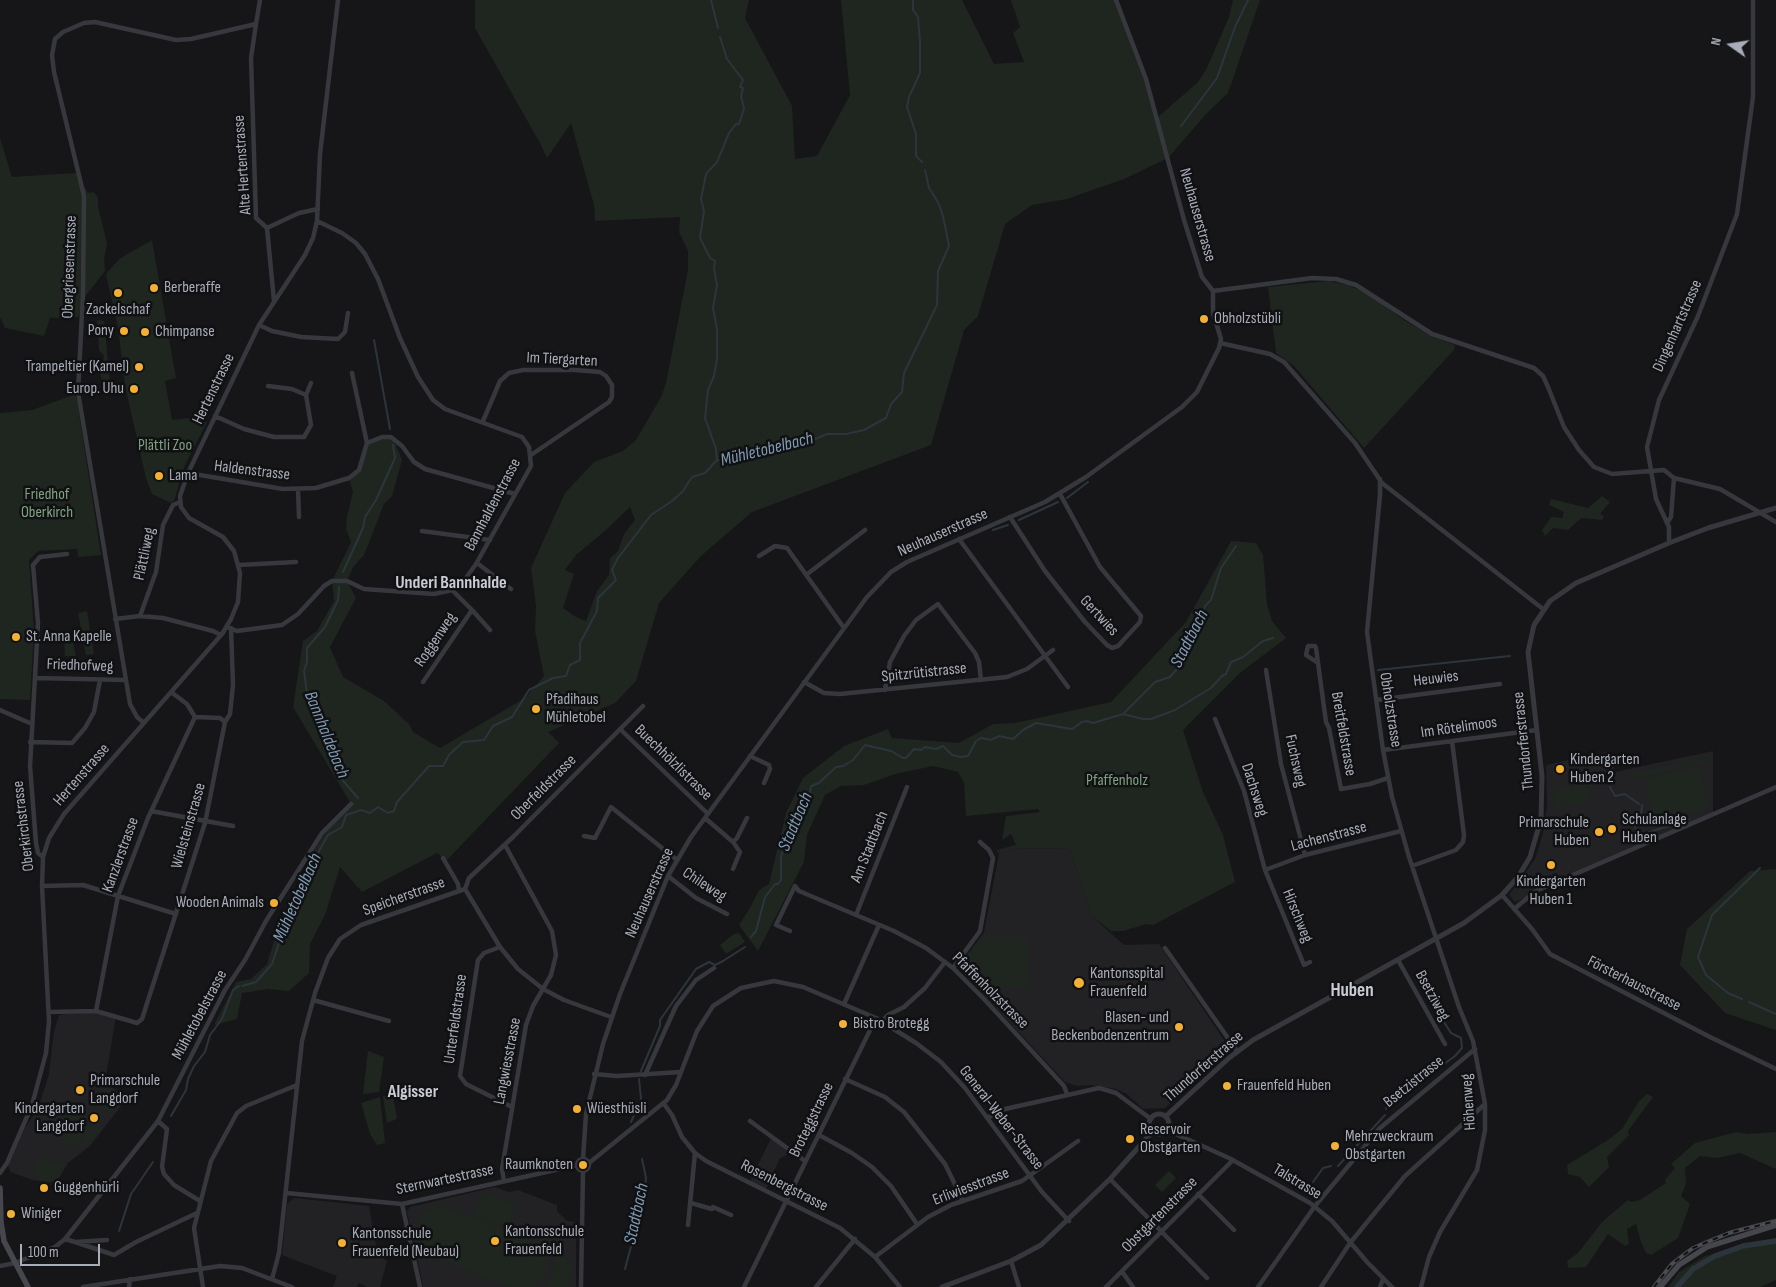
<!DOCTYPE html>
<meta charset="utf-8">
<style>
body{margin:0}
#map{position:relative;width:1776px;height:1287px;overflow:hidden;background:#161618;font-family:"Sofia Sans Condensed",sans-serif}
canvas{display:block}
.north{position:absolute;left:1706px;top:20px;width:50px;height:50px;-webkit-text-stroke:4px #111113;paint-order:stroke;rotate:283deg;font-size:14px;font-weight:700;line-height:20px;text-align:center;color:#a8adb8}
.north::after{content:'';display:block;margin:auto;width:18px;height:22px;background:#a8adb8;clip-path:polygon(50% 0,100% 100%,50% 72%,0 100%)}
.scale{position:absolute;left:20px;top:1244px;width:80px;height:22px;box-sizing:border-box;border:2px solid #a8adb8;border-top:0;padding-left:6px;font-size:15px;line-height:18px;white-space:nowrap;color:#a8adb8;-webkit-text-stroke:4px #111113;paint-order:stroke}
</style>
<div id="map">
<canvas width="1776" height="1287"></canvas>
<div class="north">N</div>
<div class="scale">100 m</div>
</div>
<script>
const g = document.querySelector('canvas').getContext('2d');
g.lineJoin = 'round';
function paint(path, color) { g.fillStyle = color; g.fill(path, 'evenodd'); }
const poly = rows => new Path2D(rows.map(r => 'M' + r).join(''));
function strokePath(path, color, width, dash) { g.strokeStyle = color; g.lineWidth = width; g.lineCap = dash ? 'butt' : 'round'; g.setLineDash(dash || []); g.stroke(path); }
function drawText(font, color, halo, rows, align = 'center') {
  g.font = font + ' "Sofia Sans Condensed",sans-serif'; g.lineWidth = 5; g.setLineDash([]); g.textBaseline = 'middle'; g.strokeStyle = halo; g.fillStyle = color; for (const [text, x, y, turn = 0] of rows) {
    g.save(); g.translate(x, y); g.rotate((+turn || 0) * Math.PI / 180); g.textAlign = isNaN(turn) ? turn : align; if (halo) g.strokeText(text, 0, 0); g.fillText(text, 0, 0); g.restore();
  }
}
const built = poly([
 [1611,751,1615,772,1713,751,1713,815,1515,902,1509,895,1535,859,1543,834,1547,807,1546,765],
 [1070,848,1092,916,1124,945,1159,944,1228,1046,1227,1051,1165,1108,1143,1109,1127,1094,1116,1089,1091,1085,1077,1086,1065,1082,960,969,961,963,984,932,1000,849],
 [96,1011,116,1016,105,1082,127,1098,90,1146,68,1163,56,1183,32,1180,11,1172,8,1166,25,1128,38,1109,49,1074,54,1031,59,1015],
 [772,1136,792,1153,780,1158,765,1191,749,1183],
 [495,1187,509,1192,518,1190,557,1205,557,1211,567,1221,576,1222,576,1287,423,1287,407,1211,410,1207],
 [294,1198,369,1206,378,1256,387,1261,380,1287,367,1287,359,1283,357,1287,333,1287,337,1276,282,1255,287,1204],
 [1776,1218,1776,1222,1729,1235,1693,1250,1673,1265,1656,1287,1651,1287,1670,1262,1684,1251,1704,1240,1741,1227]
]);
const green = poly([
 [475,0,749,0,745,18,792,106,795,159,817,156,850,95,841,0,962,0,994,64,1024,62,1013,33,1020,27,1011,0,1116,0,1158,117,1198,82,1206,70,1229,17,1233,0,1260,0,1228,93,1206,114,1168,158,1124,179,1067,199,1032,205,1005,224,978,316,964,330,931,445,752,512,701,556,659,603,636,681,615,703,548,732,559,743,447,860,437,853,362,892,340,867,325,915,310,944,309,973,289,991,269,989,242,993,237,1019,214,1025,236,982,251,979,267,964,276,934,278,921,296,901,301,878,315,849,327,830,351,804,293,707,303,641,317,631,334,601,332,581,351,542,346,529,347,516,353,492,349,478,359,470,367,443,382,437,393,438,402,460,392,496,384,504,364,555,353,567,347,581,356,598,330,647,343,677,384,701,409,724,413,732,440,748,525,698,544,676,535,631,536,606,531,568,565,493,594,462,623,451,636,440,661,397,666,383,688,270,688,251,679,232,680,217,595,221,594,205,571,123,547,158,541,145,475,28],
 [630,507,635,520,624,534,618,551,610,558,609,575,597,591,586,621,576,617,563,608,574,574,565,570,576,555,606,530],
 [0,138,12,177,76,173,88,193,94,192,98,198,98,206,107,244,104,259,105,271,81,302,79,317,50,318,44,336,5,328,0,317],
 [152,240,176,378,165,381,172,420,191,418,207,422,185,465,174,501,171,503,152,494,146,478,125,386,118,327,106,274,119,259],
 [1329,281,1348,285,1370,295,1404,320,1433,337,1455,345,1454,350,1364,448,1294,366,1276,353,1268,287],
 [97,320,104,321,111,392,105,392,98,366,103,362,104,356,99,350],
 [76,394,101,555,78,557,77,549,38,551,29,560,34,631,30,700,0,699,0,413,32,410],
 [1602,496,1610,502,1600,514,1604,516,1602,520,1581,518,1568,530,1553,528,1545,536,1542,530,1551,517,1562,518,1564,512,1549,505,1551,499,1588,508],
 [1231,541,1256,543,1263,555,1267,604,1272,621,1286,638,1240,673,1183,730,1203,792,1223,835,1235,882,1153,925,1146,924,1123,931,1111,931,1092,916,1070,848,1000,849,999,853,996,851,1000,849,1016,845,1011,834,1002,840,1006,816,1040,812,1038,809,966,816,964,782,958,772,933,766,895,774,864,785,841,786,825,795,807,835,804,862,758,951,739,925,750,908,759,890,769,884,786,813,803,778,844,746,888,729,892,738,959,743,993,724,1015,723,1111,702,1186,622],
 [87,611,94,654,86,655,78,613],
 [72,636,76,657,65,656,64,637],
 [1707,758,1708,762,1629,779,1628,775],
 [1700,767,1709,808,1653,820,1645,779],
 [1586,784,1590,801,1556,809,1552,791],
 [1776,869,1776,1030,1725,1013,1680,965,1687,929,1750,871],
 [739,933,745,942,726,954,720,945,734,934],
 [982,937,1028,937,1029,986,1005,986,995,997,1001,1000,996,1007,960,969,961,963],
 [1008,1001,1014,1001,1019,1007,1018,1030,1002,1012,1003,1005],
 [368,1051,384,1057,379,1092,363,1094],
 [105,1086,122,1100,112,1112,99,1110],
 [1647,1094,1653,1097,1628,1131,1629,1135,1607,1157,1609,1167,1589,1187,1580,1177,1568,1174,1567,1165,1608,1140,1622,1129,1639,1101],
 [393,1095,397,1119,387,1123,383,1096],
 [380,1097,385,1143,377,1145,370,1134,361,1103],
 [70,1107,86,1113,79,1146,68,1147,60,1132],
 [87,1126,100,1129,89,1144,83,1143],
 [1736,1132,1748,1134,1776,1132,1776,1169,1740,1153,1717,1158,1700,1156,1685,1168,1686,1184,1681,1196,1690,1204,1678,1238,1651,1255,1646,1253,1641,1242,1636,1224,1627,1229,1629,1244,1625,1246,1608,1234,1586,1267,1568,1268,1567,1261,1578,1253,1602,1222,1628,1200,1632,1202,1640,1200,1666,1183,1665,1180,1675,1168,1671,1164,1695,1143],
 [40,1157,64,1166,54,1182,41,1180,35,1170,35,1159,39,1161],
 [1169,1171,1176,1178,1162,1192,1155,1185],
 [484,1192,517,1205,508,1228,474,1215],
 [443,1207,546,1245,544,1250,548,1268,544,1279,535,1287,509,1287,425,1253,416,1242,416,1224,427,1210],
 [1776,1238,1776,1280,1760,1287,1668,1287,1679,1272,1705,1256],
 [558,1255,571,1260,569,1287,546,1287]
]);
const stream = poly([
 [711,0,718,28],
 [913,0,913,10,918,17,920,41,920,73,909,97,907,107,916,134,916,156,922,162],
 [1181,126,1217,78,1235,27,1248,0],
 [374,340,390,429],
 [717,460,716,449,705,418,708,390,714,376,717,359,717,329,713,308,717,285,714,269,715,261,710,258,700,238,704,211,701,199,706,174,717,162,729,133,736,124,739,124,744,109,741,96,743,88,740,87,743,80,727,59,720,37],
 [1067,498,1088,482],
 [1019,520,1058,502],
 [993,530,1008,525],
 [343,572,363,528,365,517,376,500,395,458,393,445],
 [339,587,338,600,325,627,307,648,307,662,304,671,307,693,317,709,318,719,328,746,336,759,339,776,358,798],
 [1378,670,1510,656],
 [1124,713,1155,682,1170,677,1176,670,1186,655,1190,638,1200,625,1205,606,1211,600,1221,568,1236,546],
 [1606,781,1608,783],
 [1610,787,1615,796,1625,794,1639,804],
 [1642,805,1641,816,1634,824,1636,829,1644,834,1689,819],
 [361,810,370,813,378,807,388,813,394,811,397,802,429,766,443,766,449,755,463,742,484,740,493,726,512,717,529,690,553,678,566,676,570,665,580,660,580,643,597,611,598,598,616,580,612,570,618,558,651,515,672,501,683,491,692,477,705,473,717,460,726,461,758,452,769,446,789,440,806,443,827,434,846,434,864,430,886,418,891,404,902,392,904,373,937,305,938,271,949,246,943,216,938,202,929,188,925,170],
 [751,937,756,931,765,897,775,884,778,884,781,880,781,856,791,832,794,819,798,818,802,806,809,798,811,786,819,783,836,767,843,766,853,760,865,745,891,751,903,758,906,758,914,749,921,750,925,747,936,749,943,746,952,755,961,757,968,756,976,741,981,738,991,740,999,736,1013,739,1023,730,1036,723,1072,729,1082,722,1087,721,1093,723,1123,714,1143,719,1151,719,1175,710,1211,688,1222,676,1226,674,1231,662,1243,657,1263,641,1273,638],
 [242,986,256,982,272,964,280,940,283,923,296,910,304,883,314,868,319,851,328,835,342,827,346,815,361,810],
 [1742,999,1728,993,1706,975,1698,957,1712,915,1760,868],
 [1749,1002,1776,1014],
 [641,1071,660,1026,660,1020,696,969,709,962,715,965,723,961,745,947],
 [1386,1109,1388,1105,1455,1056,1462,1048,1461,1038,1451,1033,1430,1000],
 [171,1116,186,1090,188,1079,194,1066,205,1052,210,1035,222,1019,233,990,239,986],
 [631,1122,641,1099,639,1079],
 [1338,1166,1385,1115],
 [1313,1182,1323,1168,1331,1166],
 [119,1231,131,1194,153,1162],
 [625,1269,644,1198,646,1178,642,1159]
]);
const canal = poly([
 [1677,1287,1693,1269,1715,1256,1743,1246,1776,1241]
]);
const minor = poly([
 [256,24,251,58,256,218,267,228,274,301],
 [267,228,299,213,318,209],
 [1213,291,1312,278,1336,279,1356,285,1432,334,1534,368,1543,376,1548,387,1564,427,1579,450,1594,467,1612,474,1664,470,1674,478,1720,489,1776,522],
 [259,325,272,331,301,337,338,339,345,332,348,313],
 [1220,343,1270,354,1284,362,1355,443,1382,483,1543,609],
 [306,395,311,383],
 [215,416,244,429,274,437,304,437,311,425,306,395,292,389,268,386],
 [483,421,500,381,509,373,523,370,575,370,600,372,606,376,612,385,612,397,609,402,531,455],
 [367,443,382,437,391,437,402,446,414,462,425,469,515,494],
 [188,473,283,489,316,488,349,478,359,470,367,443,352,373],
 [1380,479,1380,495,1367,632,1383,750,1392,797,1409,857,1459,1007,1473,1041,1485,1104,1485,1130,1477,1170,1440,1232,1429,1257,1421,1287],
 [298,489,299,517],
 [1010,517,1045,571,1085,622,1107,645,1112,648,1118,646,1140,622,1141,616,1100,567,1060,494],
 [1667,523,1671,517,1674,478],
 [422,531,490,540],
 [959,539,1068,687],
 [1669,543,1669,527,1656,499,1647,447,1659,400,1698,316,1737,214,1753,97,1753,0],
 [759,556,775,546,787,548,844,628],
 [477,563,511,589],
 [239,565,296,562],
 [806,575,865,530],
 [472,610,490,630],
 [140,616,156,572,163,525,173,505,180,502],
 [115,619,140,616,163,618,213,631,221,635],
 [227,627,237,631,282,625,298,614,324,586,332,581,347,581,364,589,434,594,452,590,463,582,476,564,531,466,529,447,522,437,445,409,433,400,418,377,400,338,378,279,365,254,356,243,342,233,317,221],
 [1318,663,1306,655,1308,646,1315,646,1316,648,1326,722,1329,728,1341,789,1370,784,1388,778],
 [1266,670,1281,764,1305,855],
 [35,678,125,680],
 [423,682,472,610,452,590],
 [804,682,824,693,840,694,1007,677,1027,669,1053,650],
 [885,690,890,662,904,636,916,620,938,604,975,653,979,662,981,680],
 [171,692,187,704,195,717],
 [1377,700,1500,684],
 [0,710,32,724],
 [195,717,220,718,225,722],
 [1215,719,1244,791,1265,870,1304,965,1310,962],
 [144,723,137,717,130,704,78,392,83,293,84,196,54,72,52,55,55,39,63,32,84,23,95,22,176,40,191,39,256,24,260,0],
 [620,729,708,814],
 [30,742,72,743,85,728,94,712,100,680],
 [1383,750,1537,730],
 [750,756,769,765,770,769,764,783],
 [151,811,233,826],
 [705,818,733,842,737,838,747,818],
 [584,836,595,838,611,807,677,860],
 [733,842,740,852,733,869],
 [43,857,38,853,36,843,30,766,38,623,33,565,40,557,67,554],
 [443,858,458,884,459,890],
 [1412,866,1456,850,1463,842,1464,835,1452,741],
 [1265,870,1305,855,1401,831],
 [668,876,696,898,727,914],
 [42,886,83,885,176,914],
 [465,889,469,878,514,836,643,706],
 [465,889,500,947,518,969,543,989,564,1000,611,1017],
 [1502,895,1532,929,1550,954,1710,1037,1776,1069],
 [1514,909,1536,891,1776,787],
 [856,915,907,787],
 [790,931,776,925,795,886,799,891,894,931,926,948,953,968,984,999,1064,1086,1067,1094],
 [500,947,484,953,478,960,460,1076,466,1084,512,1107],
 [1165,948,1237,1051],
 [1398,960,1445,1044],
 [953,968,980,931,993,858,989,850,980,842],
 [313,1000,389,1021],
 [844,1004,879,925],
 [96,1011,118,896,148,818,195,717],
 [49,1012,96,1011,137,1023,142,1019,205,823,225,722,230,714,233,685,231,628],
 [882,1021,888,1015,904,1007,925,988,945,962],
 [594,1074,617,1076,681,1072],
 [645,1075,676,1006,696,980,714,968],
 [845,1079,885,1097,904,1112,945,1164,963,1201],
 [664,1104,672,1115,682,1137,695,1153,706,1161,840,1228,875,1257,900,1287],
 [989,1117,1005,1109,1099,1088,1116,1093,1151,1119],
 [158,1121,167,1129,162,1167,164,1174,174,1185,200,1201],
 [750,1121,805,1161],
 [1167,1130,1229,1158,1310,1203,1332,1221,1368,1263,1392,1287],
 [819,1135,852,1153,872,1167,891,1186,917,1224],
 [583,1159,586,1114,603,1044,620,994,668,876,691,837,867,597,891,572,907,562,1045,502,1086,477,1182,407,1197,392,1219,348,1221,339,1213,313,1213,291,1202,277,1184,220,1146,79,1116,0],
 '577 1165a6 6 0 1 1 12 0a6 6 0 1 1-12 0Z',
 [589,1163,667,1100,676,1085,697,1031,713,1006,741,988,774,981,803,987,876,1018,916,1043,941,1062,965,1088,1042,1192,1069,1221],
 [0,1173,7,1163,32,1105,46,1053,49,1022,42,886,43,857,49,838,64,814,222,634,231,619,238,602,240,573,234,551,223,537,189,518,181,507,180,496,188,473,259,325,305,255,313,238,317,221,320,154,338,0],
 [1110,1179,1207,1278],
 [504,1181,502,1169,526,1025,533,1006,551,975,556,955,552,931,505,845],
 [286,1193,402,1204,578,1165],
 [1198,1194,1234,1230],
 [691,1203,712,1209,713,1207,731,1215],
 [402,1204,420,1287],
 [688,1225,695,1153],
 [65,1239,75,1242,107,1240],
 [75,1242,114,1255,136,1242,197,1213],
 [875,1257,928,1217,951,1205,1022,1181,1078,1141],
 [1011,1261,1019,1287],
 [0,1266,15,1263,55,1247,65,1239,158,1121,225,990,245,960,266,921,322,833,351,804],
 [1123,1273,1133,1287],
 [272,1279,279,1253,302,1041,315,993,328,958,340,939,361,925,465,889],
 [83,1287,220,1266,242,1268,292,1287],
 [129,1287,130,1279],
 [203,1287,194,1228,211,1161,237,1113,246,1106,297,1085],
 [581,1287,583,1171],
 [744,1287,876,1018],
 [816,1287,855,1239],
 [1106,1287,1233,1160],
 [1258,1287,1315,1206,1380,1128,1475,1049],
 [1321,1287,1350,1243,1405,1176,1485,1104],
 [1380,1287,1383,1279]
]);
const tertiary = poly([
 '1149 1124a10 10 0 1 1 20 0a10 10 0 1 1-20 0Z',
 [1166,1116,1229,1058,1253,1040,1464,923,1502,895,1518,877,1530,857,1541,819,1542,776,1528,652,1534,625,1550,601,1576,583,1669,543,1708,528,1776,508],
 [942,1287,1011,1261,1041,1245,1110,1179,1153,1131]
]);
const secondary = poly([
 [0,1188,1,1222,4,1241,28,1287],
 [1660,1287,1679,1265,1707,1247,1776,1225]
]);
const rail = poly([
 [1654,1287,1672,1264,1693,1248,1729,1233,1776,1221]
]);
const markers = [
 [154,288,5,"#f2b134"],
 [118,293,5,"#f2b134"],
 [1204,319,5,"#f2b134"],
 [124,331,5,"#f2b134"],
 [145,332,5,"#f2b134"],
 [139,367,5,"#f2b134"],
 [134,389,5,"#f2b134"],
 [159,476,5,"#f2b134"],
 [16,637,5,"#f2b134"],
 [536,709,5,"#f2b134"],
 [1560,769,5,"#f2b134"],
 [1612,829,5,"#f2b134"],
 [1599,832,5,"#f2b134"],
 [1551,865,5,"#f2b134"],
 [274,903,5,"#f2b134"],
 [1079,983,6,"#f2b134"],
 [843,1024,5,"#f2b134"],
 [1179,1027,5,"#f2b134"],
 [1227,1086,5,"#f2b134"],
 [80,1090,5,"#f2b134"],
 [577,1109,5,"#f2b134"],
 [94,1118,5,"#f2b134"],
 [1130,1139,5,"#f2b134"],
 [1335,1146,5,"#f2b134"],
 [583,1165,5,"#f2b134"],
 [44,1188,5,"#f2b134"],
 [11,1214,5,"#f2b134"],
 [495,1241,5,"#f2b134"],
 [342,1243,5,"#f2b134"]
];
const streetNames = [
 ["Alte Hertenstrasse",243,165,-94],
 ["Neuhauserstrasse",1197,215,74],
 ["Obergriesenstrasse",70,267,-88],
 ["Dingenhartstrasse",1678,326,-66],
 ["Im Tiergarten",562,360,3],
 ["Hertenstrasse",214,389,-64],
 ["Haldenstrasse",252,471,7],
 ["Bannhaldenstrasse",493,505,-62],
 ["Neuhauserstrasse",943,533,-24],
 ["Plättliweg",145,554,-78],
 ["Gertwies",1099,616,47],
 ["Roggenweg",436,640,-56],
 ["Friedhofweg",80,666,2],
 ["Spitzrütistrasse",924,673,-6],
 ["Heuwies",1436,679,-7],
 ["Obholzstrasse",1390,710,81],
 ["Im Rötelimoos",1459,728,-8],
 ["Breitfeldstrasse",1343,734,80],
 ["Thundorferstrasse",1524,741,-96],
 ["Fuchsweg",1295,761,78],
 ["Buechhölzlistrasse",673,763,44],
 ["Hertenstrasse",82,775,-49],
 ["Oberfeldstrasse",544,788,-45],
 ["Dachsweg",1254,790,72],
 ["Oberkirchstrasse",24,826,-97],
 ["Wielsteinstrasse",189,826,-74],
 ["Lachenstrasse",1329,837,-15],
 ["Am Stadtbach",870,847,-68],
 ["Kanzlerstrasse",121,855,-70],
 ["Chileweg",704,885,33],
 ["Neuhauserstrasse",650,893,-66],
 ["Speicherstrasse",404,897,-20],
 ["Hirschweg",1297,916,68],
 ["Försterhausstrasse",1634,984,27],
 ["Pfaffenholzstrasse",990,991,45],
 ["Bsetziweg",1432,996,61],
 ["Mühletobelstrasse",200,1015,-62],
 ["Unterfeldstrasse",456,1019,-82],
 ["Langwiesstrasse",508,1061,-79],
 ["Thundorferstrasse",1204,1067,-41],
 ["Bsetzistrasse",1414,1082,-39],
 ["Höhenweg",1469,1102,-94],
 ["General-Weber-Strasse",1001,1118,52],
 ["Broteggstrasse",812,1120,-64],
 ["Sternwartestrasse",445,1180,-12],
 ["Talstrasse",1297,1182,31],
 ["Rosenbergstrasse",784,1186,27],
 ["Erliwiesstrasse",971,1187,-21],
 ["Obstgartenstrasse",1160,1215,-45]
];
const poiNames = [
 ["Berberaffe",164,288],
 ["Zackelschaf",118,310,"center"],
 ["Obholzstübli",1214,319],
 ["Pony",114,331,"right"],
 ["Chimpanse",155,332],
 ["Trampeltier (Kamel)",129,367,"right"],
 ["Europ. Uhu",124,389,"right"],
 ["Lama",169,476],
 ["St. Anna Kapelle",26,637],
 ["Pfadihaus",546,700],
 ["Mühletobel",546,718],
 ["Kindergarten",1570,760],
 ["Huben 2",1570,778],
 ["Schulanlage",1622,820],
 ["Huben",1622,838],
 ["Primarschule",1589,823,"right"],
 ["Huben",1589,841,"right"],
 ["Kindergarten",1551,882,"center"],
 ["Huben 1",1551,900,"center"],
 ["Wooden Animals",264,903,"right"],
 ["Kantonsspital",1090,974],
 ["Frauenfeld",1090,992],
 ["Blasen- und",1169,1018,"right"],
 ["Beckenbodenzentrum",1169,1036,"right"],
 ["Bistro Brotegg",853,1024],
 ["Primarschule",90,1081],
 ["Langdorf",90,1099],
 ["Frauenfeld Huben",1237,1086],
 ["Kindergarten",84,1109,"right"],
 ["Langdorf",84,1127,"right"],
 ["Wüesthüsli",587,1109],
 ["Reservoir",1140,1130],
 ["Obstgarten",1140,1148],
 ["Mehrzweckraum",1345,1137],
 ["Obstgarten",1345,1155],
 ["Raumknoten",573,1165,"right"],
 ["Guggenhürli",54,1188],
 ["Winiger",21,1214],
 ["Kantonsschule",505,1232],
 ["Frauenfeld",505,1250],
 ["Kantonsschule",352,1234],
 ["Frauenfeld (Neubau)",352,1252]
];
const parkNames = [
 ["Plättli Zoo",165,446],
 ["Friedhof",47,495],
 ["Oberkirch",47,513],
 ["Pfaffenholz",1117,781]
];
const waterNames = [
 ["Mühletobelbach",767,450,-14],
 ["Stadtbach",1190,639,-63],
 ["Bannhaldebach",326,735,68],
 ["Stadtbach",796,822,-67],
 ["Mühletobelbach",298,898,-66],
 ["Stadtbach",637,1214,-78]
];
const neighbourhoodNames = [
 ["Underi Bannhalde",451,583],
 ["Algisser",413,1092]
];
const quarterNames = [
 ["Huben",1352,991]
];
paint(built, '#222225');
paint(green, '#1e261f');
strokePath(stream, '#2c353c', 2);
strokePath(canal, '#2c353c', 5.5);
strokePath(minor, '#37383d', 4.5);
strokePath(tertiary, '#37383d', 5);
strokePath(secondary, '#45474d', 5.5);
strokePath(rail, '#4a4c52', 4);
strokePath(rail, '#111113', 2, [5.5]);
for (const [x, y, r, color] of markers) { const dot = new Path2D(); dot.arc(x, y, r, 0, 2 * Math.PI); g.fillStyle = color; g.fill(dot); strokePath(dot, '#111113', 2); }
drawText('16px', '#a8adb8', '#111113', streetNames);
drawText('16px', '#a8adb8', '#111113', poiNames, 'left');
drawText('16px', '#7fa381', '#111113', parkNames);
drawText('italic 18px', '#7f9bb3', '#111113', waterNames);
drawText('bold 18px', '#c9ccd4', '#111113', neighbourhoodNames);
drawText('bold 19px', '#c9ccd4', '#111113', quarterNames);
</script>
